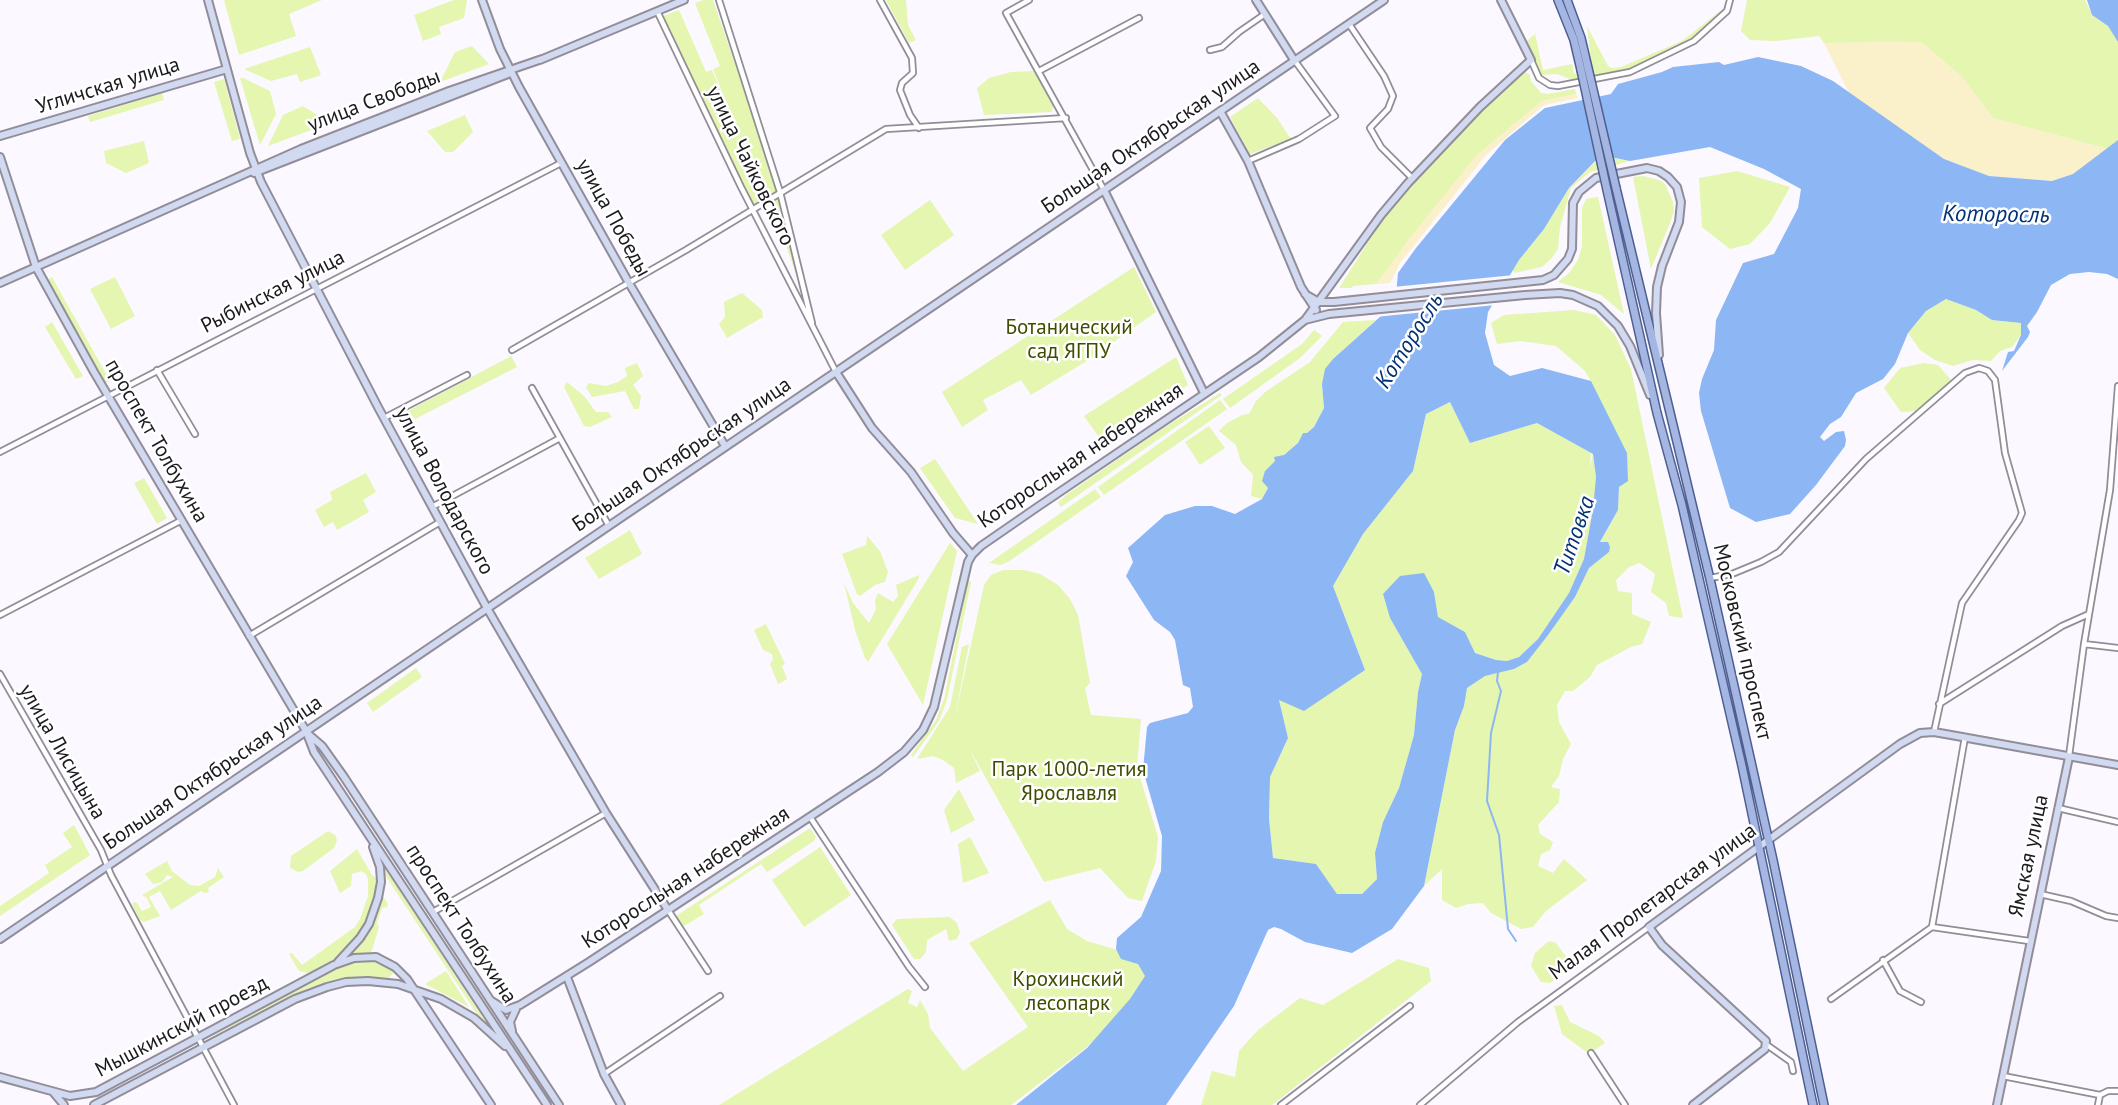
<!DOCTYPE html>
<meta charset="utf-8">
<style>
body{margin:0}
canvas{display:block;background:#fbf8ff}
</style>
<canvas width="2118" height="1105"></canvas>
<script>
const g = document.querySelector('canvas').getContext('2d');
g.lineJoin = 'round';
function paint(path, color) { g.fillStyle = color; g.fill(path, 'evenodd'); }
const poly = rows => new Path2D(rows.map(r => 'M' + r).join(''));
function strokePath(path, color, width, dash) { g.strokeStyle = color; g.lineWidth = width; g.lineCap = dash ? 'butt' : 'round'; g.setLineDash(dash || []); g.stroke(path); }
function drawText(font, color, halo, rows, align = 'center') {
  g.font = font + ' "PT Sans",sans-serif'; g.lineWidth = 5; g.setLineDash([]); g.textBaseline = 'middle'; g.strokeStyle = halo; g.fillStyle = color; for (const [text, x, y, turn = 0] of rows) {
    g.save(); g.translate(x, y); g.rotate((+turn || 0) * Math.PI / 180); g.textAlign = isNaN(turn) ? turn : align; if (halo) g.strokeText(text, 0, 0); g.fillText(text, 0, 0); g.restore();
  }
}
const green = poly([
 [224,0,322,0,289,14,296,36,239,55],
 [454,0,467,0,464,18,439,27,441,34,423,41,414,15],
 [703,0,713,0,779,191,800,279,798,280,770,199,753,210,663,16,679,10,706,72,712,70,742,141,713,69,720,66,695,3],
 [886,0,906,0,908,25,916,40,909,43],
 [1747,0,2085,0,2092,15,2108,26,2118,42,2118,140,2108,149,1993,118,1961,76,1921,42,1824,43,1819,36,1776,41,1750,40,1741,31],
 [1724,8,1724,11,1692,38,1673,49,1629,69,1573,80,1557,74,1541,75,1527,41,1535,34,1543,70,1572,64,1574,74,1592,70,1587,26,1608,66,1612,68,1621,67,1682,41],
 [472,46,489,64,440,82,455,52],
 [310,47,321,75,300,82,297,74,271,81,244,69],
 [1034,71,1053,106,1052,112,984,115,977,88,989,78,1011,72],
 [1524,71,1530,75,1531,81,1541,93,1548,94,1575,89,1576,94,1542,101,1476,156,1412,236,1376,284,1353,286,1352,288,1339,288,1386,214,1440,149],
 [240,78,243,78,270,91,276,114,260,145],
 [224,79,240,139,232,141,214,82],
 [162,93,164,100,90,122,88,116],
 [1258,98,1277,118,1291,139,1250,154,1230,117],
 [303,106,330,123,268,146,283,115],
 [465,115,473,132,453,152,445,152,427,131],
 [144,141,149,163,126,173,106,163,104,151],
 [1602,155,1630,161,1590,172,1571,188,1560,227,1558,249,1552,258,1542,267,1514,273,1513,270,1519,260,1544,229,1569,188],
 [1737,171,1790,187,1770,223,1750,244,1730,249,1702,227,1699,178],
 [1643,176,1659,180,1665,184,1673,202,1674,211,1670,223,1651,269,1633,177],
 [1598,197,1624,314,1601,295,1558,282,1569,273,1578,260,1582,246,1582,208,1586,199],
 [930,200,954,235,905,270,881,235],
 [1134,267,1156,312,1085,362,1031,395,1021,380,983,400,988,410,962,427,942,392],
 [52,277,110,381,105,383,48,280],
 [115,277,135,316,111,329,90,289],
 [742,293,762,310,763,317,727,338,719,324,725,317,724,302],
 [1946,299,1976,310,1992,320,2021,323,2021,335,2012,347,2000,351,1991,361,1973,360,1953,366,1935,360,1920,350,1908,333,1926,311],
 [1574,310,1596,315,1615,335,1631,369,1683,618,1669,616,1666,603,1651,592,1655,574,1640,563,1629,567,1616,580,1618,591,1632,593,1632,614,1651,622,1642,644,1631,647,1597,665,1590,677,1573,691,1565,691,1557,705,1559,722,1571,744,1563,759,1559,776,1551,787,1560,789,1559,802,1538,825,1540,834,1553,842,1550,850,1541,854,1538,866,1553,873,1564,859,1587,880,1546,911,1533,927,1521,929,1491,913,1483,903,1468,904,1456,908,1442,900,1442,869,1424,886,1455,730,1464,706,1467,688,1485,676,1514,669,1527,662,1575,597,1589,568,1609,552,1600,543,1618,510,1619,487,1591,381,1584,370,1556,346,1520,341,1497,344,1491,323,1504,315],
 [1376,320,1333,359,1322,384,1324,408,1314,427,1307,433,1303,433,1298,443,1265,471,1268,487,1262,499,1251,496,1253,475,1241,462,1236,445,1219,431,1227,423,1242,415,1249,414,1256,401,1265,392,1310,362,1343,322],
 [52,322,83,376,76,379,45,327],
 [1314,330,1322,336,1300,358,1230,408,1223,399,1302,344],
 [511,356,517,367,415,419,408,411],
 [1176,357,1188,385,1103,443,1084,416],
 [637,363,643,376,633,385,641,396,639,409,634,409,625,391,592,397,586,387,589,383,606,386,618,382,627,376,625,368],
 [1924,363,1938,365,1952,381,1919,411,1901,412,1884,388,1900,368],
 [567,382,584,396,596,412,608,412,612,417,590,427,584,426,564,387],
 [1220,393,1222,395,1061,507,1058,503,1066,495,1162,429],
 [1220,400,1227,409,1104,495,1098,487],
 [1450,402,1470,443,1537,423,1591,453,1590,468,1593,454,1596,477,1593,509,1584,559,1569,593,1538,639,1519,657,1507,661,1496,660,1475,653,1465,632,1438,617,1434,592,1383,594,1390,618,1422,674,1418,692,1414,735,1399,788,1383,822,1375,853,1377,879,1362,894,1337,894,1316,864,1273,858,1269,819,1270,777,1288,738,1279,700,1365,670,1333,586,1363,534,1413,471,1426,414],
 [1209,426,1225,448,1200,465,1185,442],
 [935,459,978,524,955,518,920,468],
 [366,473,376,492,363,500,369,512,337,530,333,522,324,527,315,510,332,500,330,492],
 [144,478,167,518,157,524,134,483],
 [1095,489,1101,497,1008,562,1000,565,989,563],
 [630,530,642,554,599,579,585,558],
 [867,536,880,551,888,572,885,582,875,585,860,596,857,594,842,554,866,545],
 [950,543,957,551,923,705,887,644],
 [1003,570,1024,570,1040,574,1058,585,1070,599,1078,615,1090,683,1085,688,1091,715,1141,719,1137,767,1158,837,1156,861,1142,901,1128,898,1100,868,1044,882,969,748,980,771,956,783,954,768,943,760,933,756,917,759,950,707,962,647,969,644,954,722,984,585,991,575],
 [919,575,919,578,868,662,865,658,855,630,844,583,853,603,869,623,876,609,875,600,878,593,893,602,898,596,896,585],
 [968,581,971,582,947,700,939,721,913,757,911,755,936,720,944,699],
 [766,624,785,664,782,666,787,679,778,684,770,664,773,659,772,654,763,650,754,630],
 [416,668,422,677,373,712,367,703],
 [959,789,975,820,951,833,944,810],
 [74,825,90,855,0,916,0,906,49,873,45,865,72,847,63,833],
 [810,828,816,837,814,841,767,872,761,864,699,905,704,914,684,926,681,925,676,916],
 [328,831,335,835,337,840,334,848,303,871,298,872,290,868,291,856],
 [970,837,989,873,963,883,958,844],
 [820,847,851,895,804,927,772,880],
 [357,849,372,875,377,879,376,893,367,921,351,945,329,964,308,973,299,971,289,954,292,953,302,965,355,927,360,919,368,896,368,879,366,874,361,871,352,874,351,886,340,893,330,871],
 [167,861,172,871,190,885,199,886,215,877,218,868,224,877,208,888,209,892,205,893,201,891,171,910,160,891,149,897,160,916,144,922,140,920,132,904,134,902,137,903,142,911,151,907,147,898,142,895,173,877,167,875,162,882,153,884,145,874],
 [382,864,489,1027,479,1017,383,872],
 [382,895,388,904,387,907,382,908,377,923,379,927,372,950,370,953,348,956,368,933],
 [1050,900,1067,929,1087,941,1138,956,1148,973,1119,1016,1087,1047,1011,1105,719,1105,908,989,912,991,908,1003,917,1007,920,1000,928,1014,930,1028,963,1071,1028,1027,969,943],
 [950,917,957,923,960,932,957,939,949,941,946,929,927,940,926,952,920,959,914,959,892,925,897,919],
 [1549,941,1556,943,1570,962,1570,968,1550,983,1541,982,1531,966,1535,953],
 [361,959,382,962,393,970,393,973,388,979,354,977,308,988,205,1040,342,965],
 [1398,959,1429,968,1431,981,1272,1105,1201,1105,1212,1071,1235,1077,1239,1051,1258,1030,1300,998,1323,1005],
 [446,971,469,1007,425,984],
 [1562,1005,1570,1022,1599,1036,1605,1043,1589,1054,1562,1034,1554,1006]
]);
const sand = poly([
 [1921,42,1961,76,1993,118,2108,149,2073,174,2052,181,1989,176,1944,159,1849,93,1824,43],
 [1576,94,1578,98,1544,105,1486,155,1400,263,1390,283,1376,284,1411,236,1476,156,1542,101]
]);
const water = poly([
 [2087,0,2118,0,2118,42,2108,26,2092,15],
 [1758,57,1801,66,1833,81,1944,159,1989,176,2052,181,2073,174,2118,140,2118,279,2107,274,2089,272,2070,274,2051,285,2037,312,2027,326,2030,332,2028,337,2002,371,2008,352,2014,351,2021,335,2021,323,1992,320,1976,310,1946,299,1926,311,1908,333,1895,364,1883,379,1856,393,1841,417,1830,424,1820,437,1824,441,1836,432,1844,431,1846,440,1845,446,1816,485,1790,514,1756,522,1730,508,1701,411,1699,393,1702,379,1714,350,1716,320,1743,263,1774,254,1798,208,1801,189,1764,169,1710,147,1630,161,1601,155,1569,188,1544,229,1519,260,1488,312,1485,333,1494,365,1510,376,1542,368,1591,381,1627,453,1628,481,1619,487,1618,510,1600,542,1608,542,1610,547,1609,552,1589,568,1575,597,1548,635,1527,662,1514,669,1485,676,1467,688,1464,706,1455,730,1424,886,1392,929,1352,953,1305,942,1281,929,1274,927,1268,930,1234,1006,1166,1105,1016,1105,1087,1048,1130,999,1145,976,1138,964,1121,959,1116,949,1117,938,1141,917,1161,871,1162,836,1143,770,1147,727,1150,723,1188,713,1193,707,1190,688,1183,685,1175,640,1170,632,1154,620,1126,576,1133,562,1128,548,1165,515,1195,506,1212,506,1235,514,1262,499,1268,488,1262,481,1265,471,1275,461,1274,457,1284,455,1298,443,1303,433,1307,433,1314,427,1324,408,1322,384,1325,369,1333,359,1381,316,1396,295,1398,273,1416,248,1505,140,1545,108,1611,94,1618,84,1662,72,1673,67,1719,62,1724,65],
 [1450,402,1470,443,1537,423,1593,454,1596,477,1593,509,1584,559,1569,593,1538,639,1519,657,1507,661,1496,660,1475,653,1465,632,1438,617,1434,592,1424,573,1400,576,1383,594,1390,618,1422,674,1418,692,1414,735,1399,788,1383,822,1375,853,1377,879,1362,894,1337,894,1316,864,1273,858,1269,819,1270,777,1288,738,1279,700,1304,711,1365,670,1333,586,1363,534,1413,471,1426,414]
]);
const pier = poly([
 [1514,275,1496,305,1375,317,1393,294,1393,287]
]);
const stream = poly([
 [1498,672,1497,681,1501,691,1491,733,1487,801,1499,835,1508,929,1516,941]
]);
const street = poly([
 [719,0,780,192,812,323],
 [880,0,912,58,913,73,902,83,900,90,910,115,919,128],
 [1029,0,1006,13,1104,190],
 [657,11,741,187,836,372],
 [1349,24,1384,76,1393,96,1388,109,1370,128,1381,147,1412,178],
 [1210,50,1222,47,1239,32,1265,14],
 [1531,60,1539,78,1550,85,1558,86,1630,72,1694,41,1727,11,1730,0],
 [1039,71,1139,18],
 [1248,161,1299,139,1335,116,1295,61],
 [512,350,686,250,886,129,1066,118],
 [157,370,195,434],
 [532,388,609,526],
 [384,418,467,375],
 [0,452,561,163],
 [432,507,560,438],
 [1710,578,1732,574,1761,562,1779,552,1866,459,1965,373,1979,368,1988,371,1995,380,2005,453,2022,513,2019,520,1962,603,1934,732],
 [0,615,182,520],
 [249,636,440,522],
 [2084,644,2118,648],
 [0,674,101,850,111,875,234,1105],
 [1939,704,2062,626,2089,614],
 [2069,756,2084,644,2110,490,2118,386],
 [2058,808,2118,822],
 [810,817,909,967,925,987],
 [2040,894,2071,901,2106,916,2118,918],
 [668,910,708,971],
 [433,912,606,813],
 [1932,927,1965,737],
 [1883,960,1900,991,1921,1002],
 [1831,999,1932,927,2029,941],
 [1767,1045,1791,1062,1793,1071],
 [1591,1053,1625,1105],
 [604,1074,720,996],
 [2003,1076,2100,1095,2108,1091,2118,1091],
 [1281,1105,1410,1006],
 [1420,1105,1518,1022,1649,927],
 [2098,1105,2100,1095]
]);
const secondary = poly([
 [208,0,250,153,261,182,379,409,487,608,606,813,668,910],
 [482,0,500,49,519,87,629,283,725,446],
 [1256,0,1294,60],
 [540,60,684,0],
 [1220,111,1248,161,1301,287,1316,310],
 [0,136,227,69],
 [0,157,36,267,94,372,306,731,314,752,547,1105],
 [254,173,508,74],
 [1104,190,1204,393],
 [0,283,301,149,449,91,542,59],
 [1305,294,1319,302,1334,302,1543,280,1554,275,1568,259,1572,249,1573,203,1579,192,1596,178,1647,168,1659,171,1668,177,1677,187,1681,202,1679,222,1662,266,1657,287,1656,313,1659,355],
 [1305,320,1329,314,1525,295,1560,293,1573,295,1598,306,1618,326,1630,346,1650,395],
 [836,372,872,428,911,472,953,533,972,555],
 [307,733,322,746,344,777,559,1105],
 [0,939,1384,0],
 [338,962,360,938,369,924,378,898,381,882,380,867,373,847],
 [567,977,604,1074,621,1105],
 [490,1000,506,1010,520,1005,589,962,878,772,904,752,923,730,934,707,968,562,972,555,981,546,1036,508,1259,357,1305,320,1381,215,1408,183,1480,107,1531,60,1501,0],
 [512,1031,510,1022,516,1009],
 [0,1077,70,1096,96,1092,334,965,354,958,376,957,395,967,407,979,491,1105],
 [54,1093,64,1105],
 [94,1105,295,999,327,987,346,982,368,981,398,984,441,999,474,1018,505,1046],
 [1693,1105,1765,1049,1766,1041,1662,945,1649,927,1900,744,1920,733,1934,732,1951,735,2118,765],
 [1997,1105,2069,757]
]);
const primary = poly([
 [1558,0,1574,40,1581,70],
 [1567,0,1581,38,1588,68],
 [1616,188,1710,579,1773,860,1824,1105],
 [1607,190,1657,413,1682,505,1742,766,1813,1105]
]);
const primaryBridge = poly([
 [1588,68,1616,188],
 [1581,70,1607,190]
]);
const streetNames = [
 ["Угличская улица",108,86,-17],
 ["улица Свободы",374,101,-21],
 ["Большая Октябрьская улица",1151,137,-34],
 ["улица Чайковского",750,166,64],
 ["улица Победы",613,218,61],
 ["Рыбинская улица",273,292,-27],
 ["проспект Толбухина",156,441,60],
 ["Большая Октябрьская улица",682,455,-34],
 ["Которосльная набережная",1081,456,-34],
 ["улица Володарского",444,491,62],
 ["Московский проспект",1742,642,77],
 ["улица Лисицына",62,752,60],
 ["Большая Октябрьская улица",213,773,-34],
 ["Ямская улица",2029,856,-78],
 ["Которосльная набережная",686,878,-33],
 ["Малая Пролетарская улица",1653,902,-36],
 ["проспект Толбухина",461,924,57],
 ["Мышкинский проезд",182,1027,-28]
];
const parkNames = [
 ["Ботанический",1069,328],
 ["сад ЯГПУ",1069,352],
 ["Парк 1000-летия",1069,770],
 ["Ярославля",1069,794],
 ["Крохинский",1068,980],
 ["лесопарк",1068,1004]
];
const waterNames = [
 ["Которосль",1996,215,1],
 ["Которосль",1410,341,-58],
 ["Титовка",1575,536,-71]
];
paint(green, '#e4f6b0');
paint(sand, '#faf0ca');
paint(water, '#8db6f4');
paint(pier, '#fbf8ff');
strokePath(stream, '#8db6f4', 2);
strokePath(street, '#928d98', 8);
strokePath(secondary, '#928d98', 10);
strokePath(primary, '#4e6091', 10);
strokePath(street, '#fff', 4.5);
strokePath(secondary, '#d2daf1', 6);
strokePath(primary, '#a5b6e2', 7);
strokePath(primaryBridge, '#4e6091', 10, []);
strokePath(primaryBridge, '#a5b6e2', 7);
drawText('21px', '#1c1a1e', '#fff', streetNames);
drawText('21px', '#404d01', '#fff', parkNames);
drawText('italic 23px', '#033375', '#fff', waterNames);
</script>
